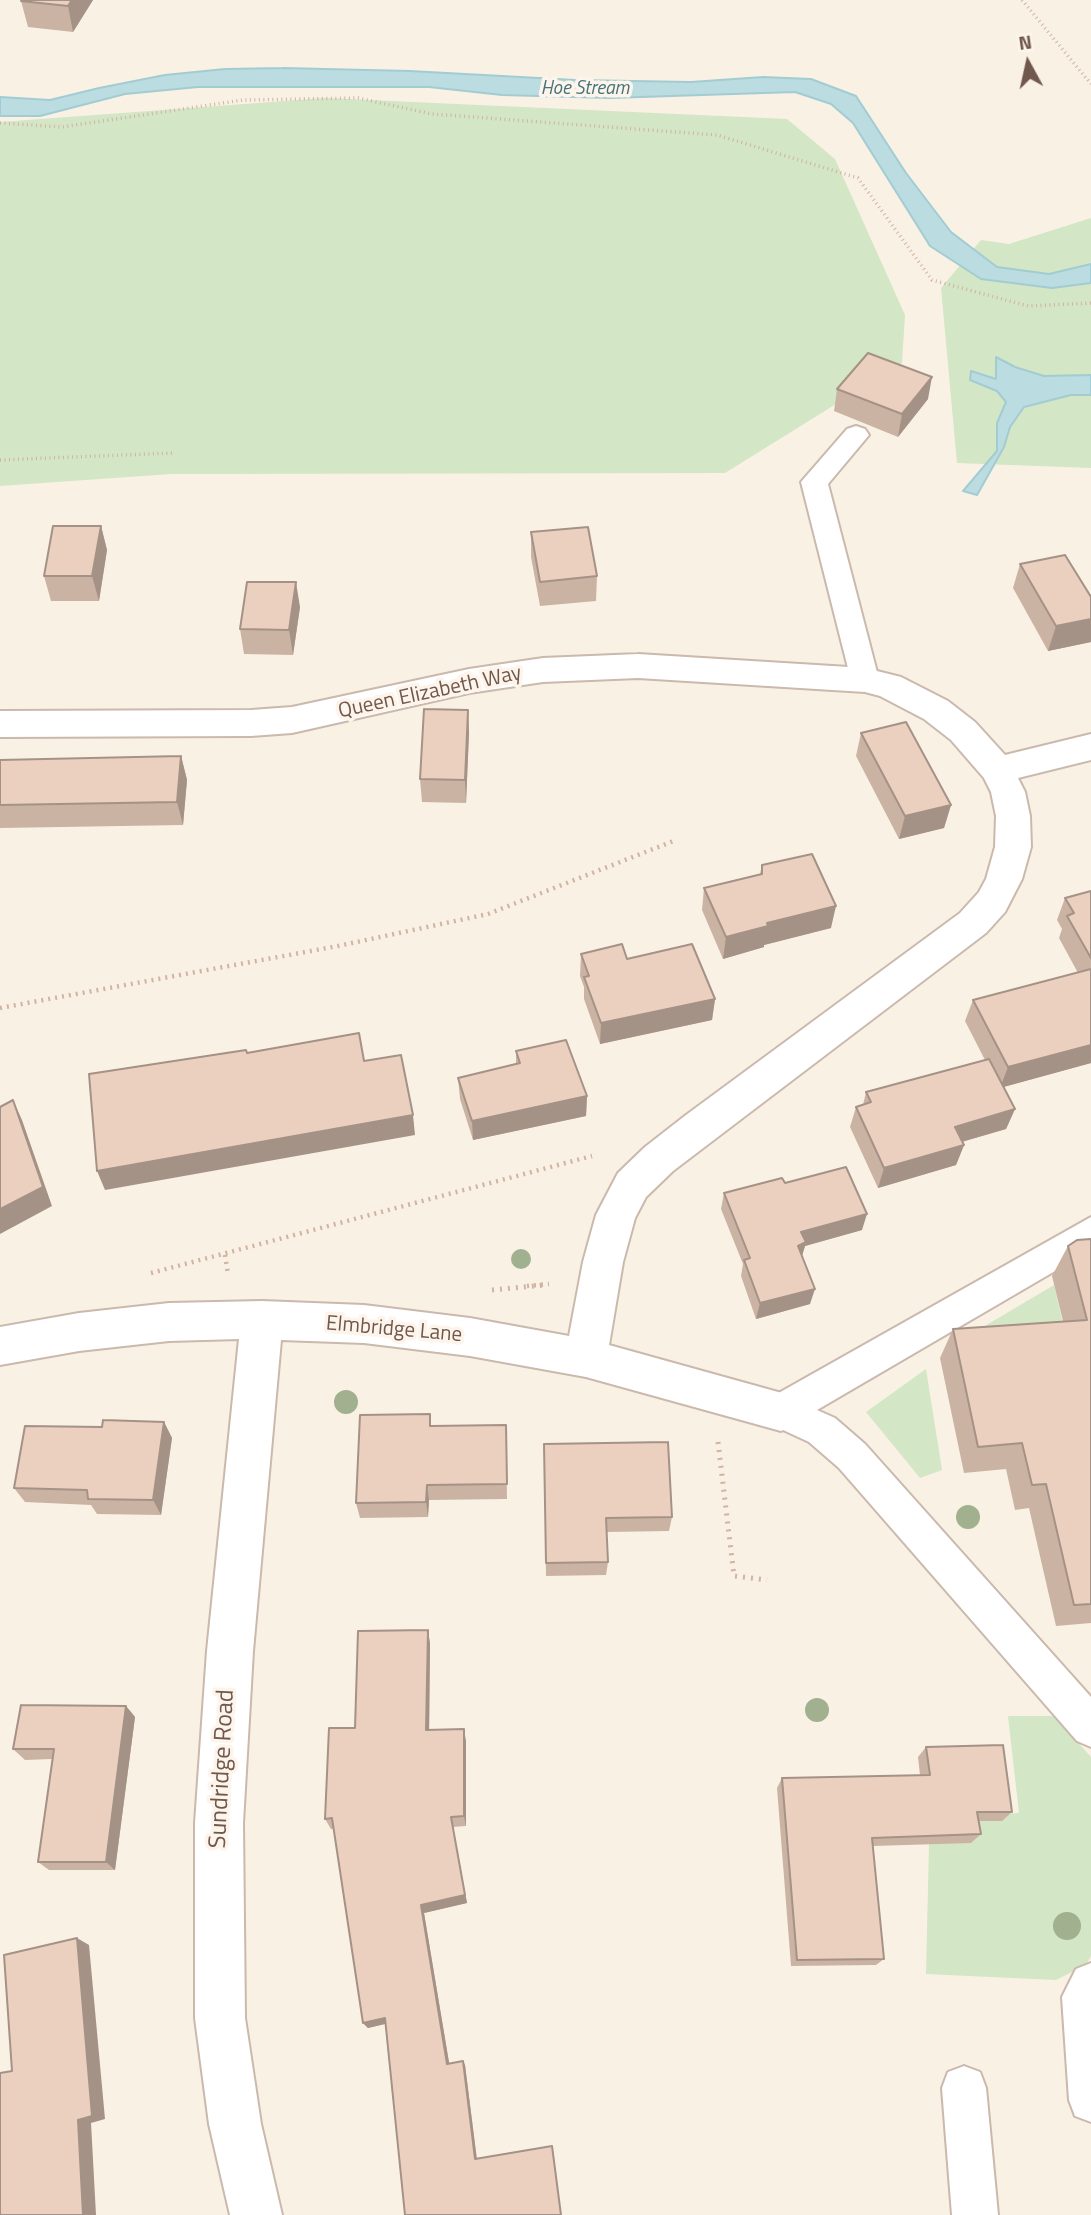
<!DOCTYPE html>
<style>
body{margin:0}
#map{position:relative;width:1091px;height:2215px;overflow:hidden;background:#faf1e5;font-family:"Titillium Web",sans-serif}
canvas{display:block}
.north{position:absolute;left:993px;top:28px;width:70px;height:70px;-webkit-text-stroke:5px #fdf5eb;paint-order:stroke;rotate:352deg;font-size:19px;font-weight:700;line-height:28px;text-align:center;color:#70584d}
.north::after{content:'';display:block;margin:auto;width:24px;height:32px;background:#70584d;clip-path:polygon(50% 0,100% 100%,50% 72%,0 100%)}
</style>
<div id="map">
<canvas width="1091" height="2215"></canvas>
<div class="north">N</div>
</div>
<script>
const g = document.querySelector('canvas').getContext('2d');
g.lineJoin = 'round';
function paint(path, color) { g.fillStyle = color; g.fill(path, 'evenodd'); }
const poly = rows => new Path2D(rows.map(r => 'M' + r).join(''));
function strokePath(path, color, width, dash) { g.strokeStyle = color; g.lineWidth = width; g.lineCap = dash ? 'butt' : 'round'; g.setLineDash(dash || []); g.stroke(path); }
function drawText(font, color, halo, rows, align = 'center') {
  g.font = font + ' "Titillium Web",sans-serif'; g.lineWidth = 7; g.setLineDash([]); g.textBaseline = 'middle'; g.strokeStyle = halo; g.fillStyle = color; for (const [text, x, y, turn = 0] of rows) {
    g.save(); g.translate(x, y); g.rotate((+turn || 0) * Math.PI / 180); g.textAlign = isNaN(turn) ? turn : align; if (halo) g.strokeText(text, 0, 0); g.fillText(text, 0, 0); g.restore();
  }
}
const green = poly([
 [325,98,787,119,835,159,905,315,902,363,725,473,171,474,0,486,0,122],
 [1091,218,1091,468,957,463,941,288,981,240,1009,244],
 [1054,1285,1067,1341,968,1336],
 [926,1369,942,1470,920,1478,866,1412],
 [1008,1716,1054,1716,1091,1757,1091,1956,1086,1965,1056,1980,926,1974,929,1844,968,1821,1001,1821,1001,1814,1019,1813]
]);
const water = poly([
 [283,68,410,71,575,80,691,82,763,77,811,79,856,96,906,173,951,232,997,267,1049,274,1091,264,1091,283,1052,288,981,279,930,246,853,123,831,104,795,92,610,98,502,95,429,87,198,87,125,94,40,116,0,116,0,97,50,100,99,88,165,75,225,69,283,68],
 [996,357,1015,367,1044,376,1091,375,1091,395,1071,395,1024,407,1010,427,1004,447,977,495,963,491,997,451,997,423,1006,402,997,391,970,380,971,371,996,379,996,357]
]);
const pathFar2 = poly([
 [1022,0,1091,84],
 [0,123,62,127,243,100,358,98,432,114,717,135,858,178,932,280,1028,306,1091,303],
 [0,460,172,453]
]);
const pathFar1 = poly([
 [0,1008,338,946,488,914,676,840],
 [225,1255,228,1274],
 [151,1273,592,1156],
 [527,1286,549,1284]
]);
const path = poly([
 [492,1290,544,1285],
 [718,1442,734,1576,767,1580]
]);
const service = poly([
 [856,426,865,429,869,435,828,484,879,680,875,687,865,691,855,687,851,680,801,482,847,429,856,426],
 [1091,1217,1091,1250,817,1410,835,1418,865,1444,1091,1697,1091,1747,1077,1741,839,1468,809,1442,768,1423,763,1411,768,1399,1091,1217],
 [1091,1963,1091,2122,1075,2116,1069,2100,1062,1997,1076,1969,1091,1963],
 [964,2066,980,2072,986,2088,998,2215,952,2215,942,2088,948,2072,964,2066]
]);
const minor = poly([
 [638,654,865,668,901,677,948,701,975,722,1005,755,1091,734,1091,760,1018,778,1025,792,1030,816,1031,847,1022,879,1005,912,986,933,673,1171,646,1197,635,1218,623,1262,609,1345,796,1397,802,1411,796,1425,781,1431,586,1377,470,1356,364,1343,281,1340,253,1651,243,1823,245,2018,261,2124,282,2215,230,2215,209,2124,195,2018,195,1823,207,1651,239,1339,169,1341,79,1351,0,1365,0,1327,79,1313,169,1303,262,1301,364,1305,470,1318,569,1336,583,1262,596,1215,618,1173,645,1147,686,1115,960,913,979,892,986,879,995,847,996,816,991,792,984,778,951,740,924,719,880,696,865,692,638,678,543,682,469,693,292,733,251,736,0,737,0,711,251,710,292,707,469,669,543,658,638,654]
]);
const trees = [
 [521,1259,10],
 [346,1402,12],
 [968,1517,12],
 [817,1710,12],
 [1067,1926,14]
];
const wall = poly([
 [93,0,73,32,28,27,21,1],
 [837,389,928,399,898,437,834,411],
 [101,526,107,550,99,601,51,601,44,576],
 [531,532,597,576,596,601,540,606,531,557],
 [1020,564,1091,597,1091,642,1048,651,1013,588],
 [300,607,293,655,244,654,240,629],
 [468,710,469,733,466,803,422,802,420,779],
 [861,733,951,805,944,828,899,839,856,756],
 [181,756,187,780,183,825,0,828,0,760],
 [762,865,831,928,764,945,764,947,723,959,702,910,704,888,760,874],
 [1091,891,1091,1063,1003,1087,1015,1109,1006,1129,962,1142,964,1145,956,1165,878,1188,850,1127,856,1107,863,1105,866,1092,985,1060,965,1021,973,1000,1078,973,1059,938,1062,929,1057,920,1065,898],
 [581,954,627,959,715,999,712,1020,600,1044,584,999,584,987,580,976],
 [516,1051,587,1096,586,1116,473,1140,460,1099,458,1078,516,1064],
 [785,1183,862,1230,805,1246,802,1256,810,1304,756,1319,741,1276,743,1264,721,1209,724,1193],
 [1091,1239,1091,1623,1056,1626,1029,1508,1015,1510,1006,1469,964,1473,940,1358,953,1329,1063,1321,1052,1276,1068,1246],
 [164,1422,172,1438,161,1515,97,1514,91,1505,25,1502,14,1488,102,1427],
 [506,1425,507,1499,429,1500,428,1517,360,1518,356,1503,431,1426],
 [544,1444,672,1517,669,1531,606,1532,608,1562,606,1575,546,1576],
 [428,1630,430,1644,429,1730,466,1741,466,1826,453,1827,467,1903,424,1913,449,2063,465,2065,477,2159,405,2215,385,2024,368,2028,363,2023,334,1829,331,1829,325,1819,355,1728],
 [126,1706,135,1717,115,1870,49,1870,38,1862,52,1759,25,1760,13,1749],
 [926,1747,1012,1812,1002,1821,979,1821,981,1834,971,1843,873,1846,884,1959,876,1965,791,1966,777,1788,782,1778,920,1775,918,1757]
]);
const shadedWall = poly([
 [72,0,93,0,73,32,68,6],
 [932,377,928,399,898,437,902,414],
 [101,526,107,550,99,601,92,576],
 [296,582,300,607,293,655,289,630],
 [1091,619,1091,642,1048,651,1056,626],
 [468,710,469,733,466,803,465,780],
 [181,756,187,780,183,825,177,802],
 [951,805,944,828,899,839,905,816],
 [836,906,831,928,764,945,764,947,723,959,726,937,767,923],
 [715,999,712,1020,600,1044,601,1023],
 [1091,1045,1091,1063,1000,1088,1008,1067],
 [587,1096,586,1116,473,1140,472,1121],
 [13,1100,22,1120,52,1206,0,1234,0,1209],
 [1015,1109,1006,1129,947,1146,955,1127],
 [413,1115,415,1135,105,1190,97,1171],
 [964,1145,956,1165,878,1188,884,1168],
 [867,1214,862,1230,805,1246,801,1259,794,1262,801,1232],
 [815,1289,810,1304,756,1319,760,1303],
 [164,1422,172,1438,161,1515,153,1500],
 [427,1485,429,1500,428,1517,426,1502],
 [428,1630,430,1644,429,1742,426,1730],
 [126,1706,135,1717,115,1870,106,1862],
 [464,1729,466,1741,466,1826,464,1816],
 [451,1817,467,1903,424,1913,450,2068,447,2064,421,1905],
 [77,1938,89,1945,105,2119,91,2123,96,2215,83,2215,78,2120],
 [385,2018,389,2023,368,2028,363,2023],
 [463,2061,465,2065,477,2161,475,2159]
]);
const building = poly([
 [22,0,72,0,68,6,21,1,22,0],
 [868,353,932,377,902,414,837,389,868,353],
 [53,526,101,526,92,576,44,576,53,526],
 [588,527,597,576,540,582,531,532,588,527],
 [1065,555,1091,597,1091,619,1056,626,1020,564,1065,555],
 [247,582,296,582,289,630,240,629,247,582],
 [424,709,468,710,465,780,420,779,424,709],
 [906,722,951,805,905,816,861,733,906,722],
 [181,756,177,802,0,805,0,760,181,756],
 [812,854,836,906,767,923,768,926,726,937,704,888,762,874,762,865,812,854],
 [1091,891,1091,958,1067,916,1074,913,1065,898,1091,891],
 [622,944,627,959,692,944,715,999,601,1023,584,977,589,976,581,954,622,944],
 [1091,969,1091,1045,1008,1067,973,1000,1091,969],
 [359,1033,364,1061,401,1055,413,1115,97,1171,89,1074,246,1050,247,1053,359,1033],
 [566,1040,587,1096,472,1121,458,1078,520,1063,516,1051,566,1040],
 [989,1059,1015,1109,955,1127,964,1145,884,1168,856,1107,871,1102,866,1092,989,1059],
 [13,1100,43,1187,0,1209,0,1107,13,1100],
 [846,1167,867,1214,801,1232,806,1242,798,1246,815,1289,760,1303,744,1260,750,1258,724,1193,782,1178,785,1183,846,1167],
 [1091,1239,1091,1604,1074,1605,1046,1484,1032,1485,1022,1443,978,1447,953,1329,1087,1320,1068,1246,1077,1240,1091,1239],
 [430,1414,430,1426,506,1425,507,1484,427,1485,426,1502,356,1503,360,1415,430,1414],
 [103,1420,164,1422,153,1500,88,1499,87,1490,14,1488,25,1426,102,1427,103,1420],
 [668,1442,672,1517,606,1518,608,1562,546,1563,544,1444,668,1442],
 [428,1630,426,1730,464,1729,464,1816,451,1817,465,1895,421,1905,447,2064,463,2061,475,2159,552,2146,561,2215,405,2215,385,2018,363,2023,332,1818,325,1819,329,1728,355,1728,358,1631,428,1630],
 [21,1705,126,1706,106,1862,38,1862,54,1749,13,1749,21,1705],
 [1003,1745,1012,1812,977,1812,981,1834,872,1838,884,1959,797,1960,782,1778,930,1775,926,1747,1003,1745],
 [77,1938,92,2116,78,2120,83,2215,0,2215,0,2073,12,2071,4,1955,77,1938]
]);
const farWaternames = [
 ["Hoe Stream",585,89]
];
const streetNames = [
 ["Queen Elizabeth Way",430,693,-12],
 ["Elmbridge Lane",394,1330,5]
];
const nearStreetnames = [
 ["Sundridge Road",223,1769,-87]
];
paint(green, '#d3e6c5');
paint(water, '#bbdce1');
strokePath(water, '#a3ccd2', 2);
strokePath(service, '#cab9ac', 4);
strokePath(minor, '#cab9ac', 4);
strokePath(pathFar2, '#d1b3a3', 3.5, [1, 3.5]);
strokePath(pathFar1, '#d1b3a3', 4.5, [2, 5]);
strokePath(path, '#d1b3a3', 5, [2, 6]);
paint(service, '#fff');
paint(minor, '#fff');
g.fillStyle = '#a1b08f';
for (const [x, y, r] of trees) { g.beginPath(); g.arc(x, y, r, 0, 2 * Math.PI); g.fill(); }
paint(wall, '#cbb3a4');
paint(shadedWall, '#a59286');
paint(building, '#ecd0bf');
strokePath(building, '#a59286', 2);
drawText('italic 19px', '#46737a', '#fdf5eb', farWaternames);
drawText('21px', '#70584d', '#fdf5eb', streetNames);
drawText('24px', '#70584d', '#fdf5eb', nearStreetnames);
</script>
